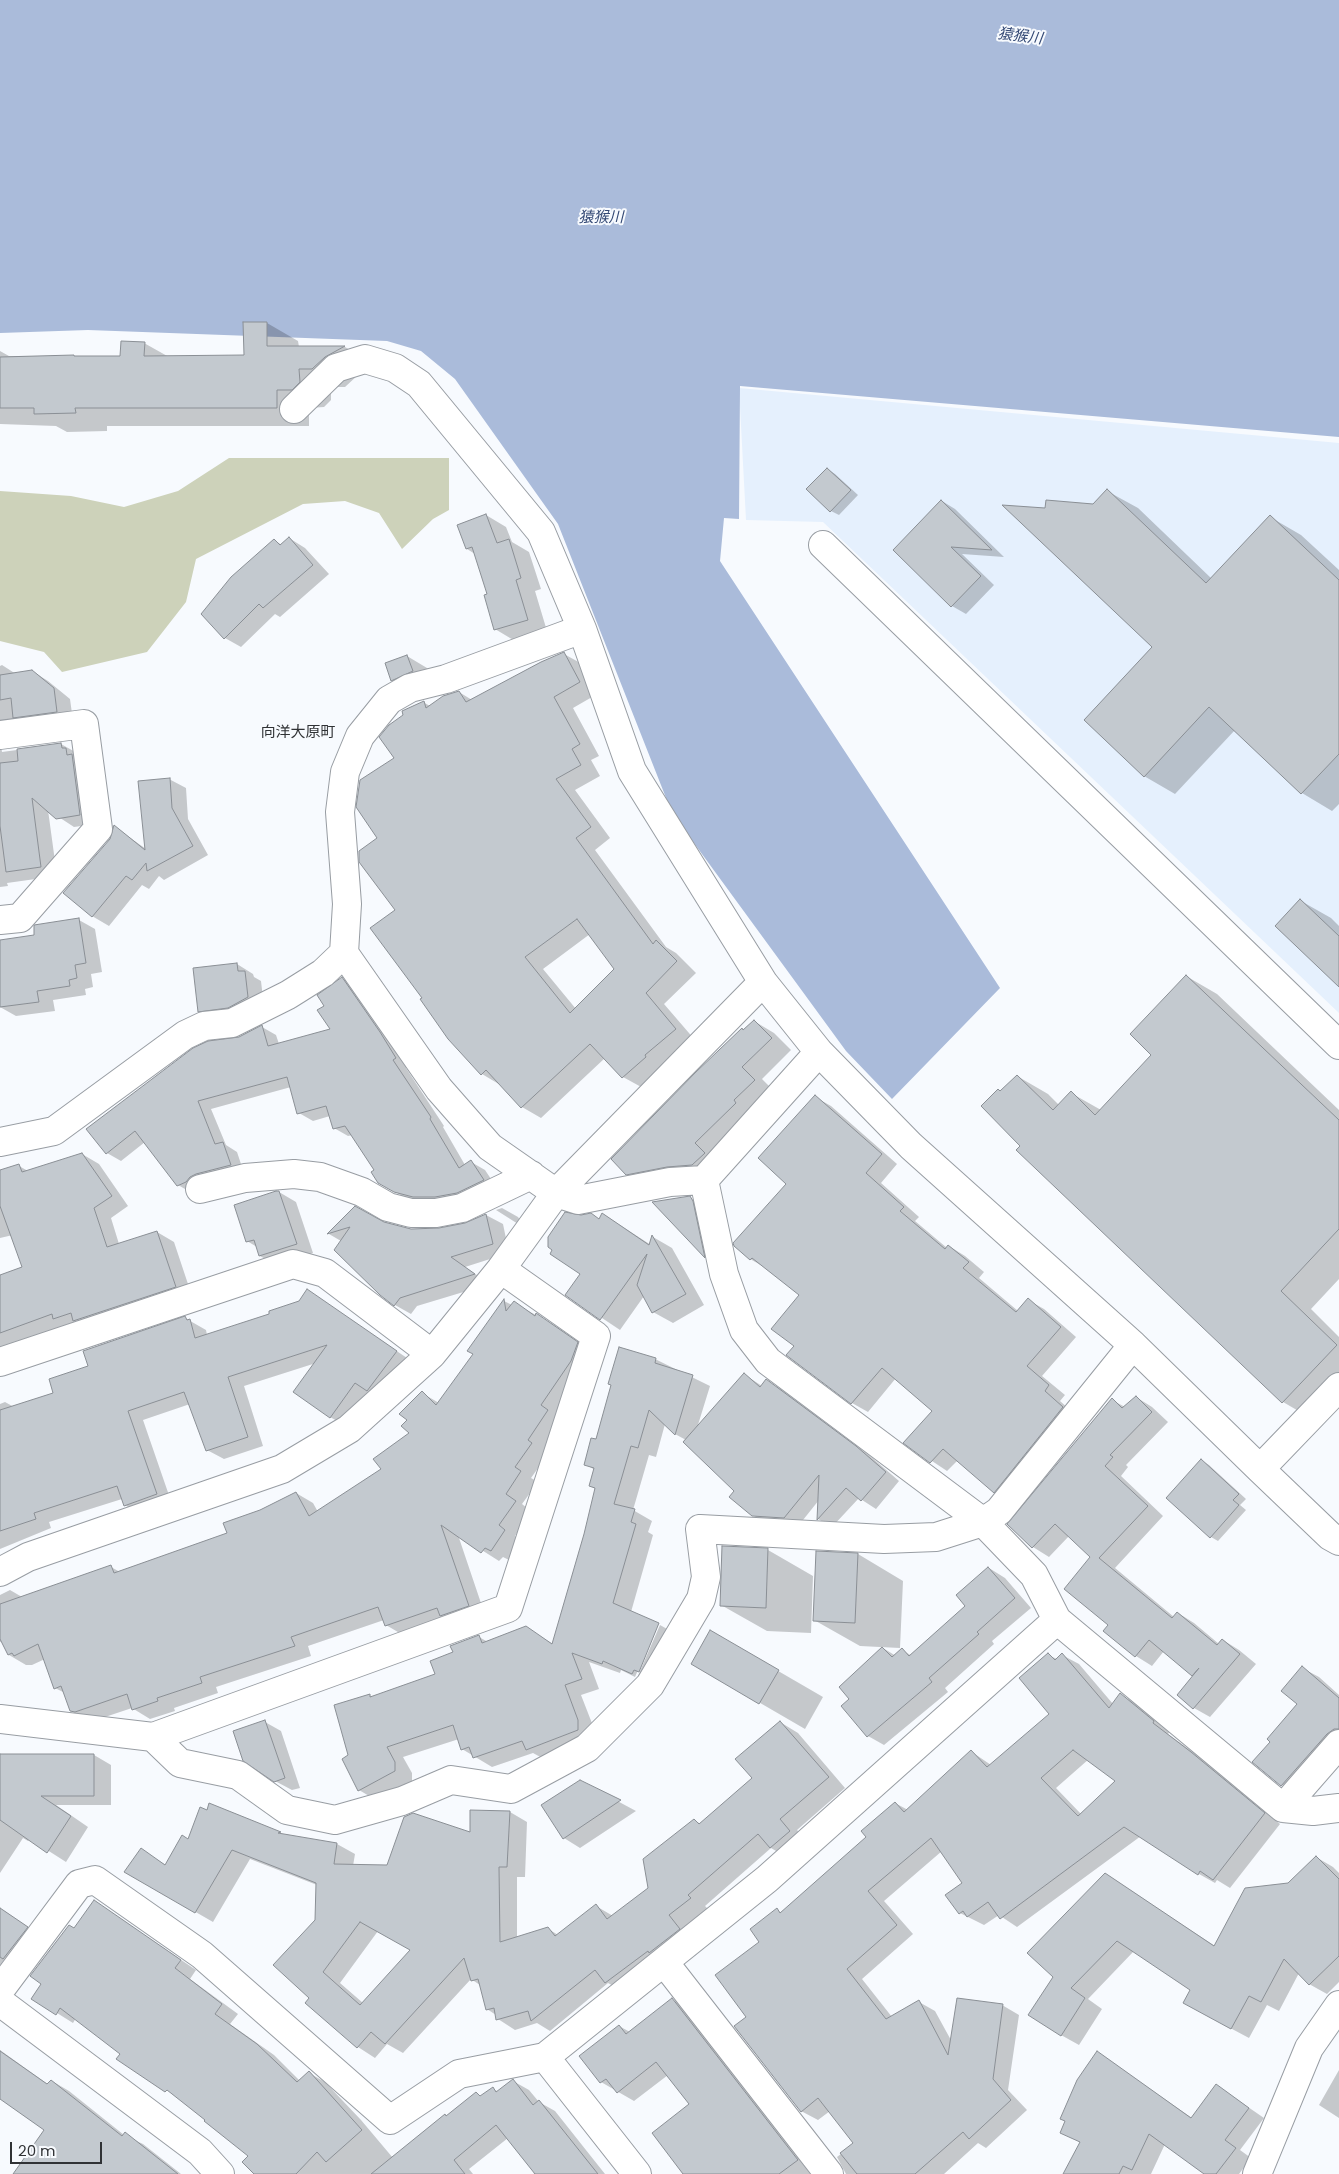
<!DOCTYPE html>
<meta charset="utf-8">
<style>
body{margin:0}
#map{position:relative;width:1339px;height:2174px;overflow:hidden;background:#f7fafe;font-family:Poppins,sans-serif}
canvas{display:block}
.scale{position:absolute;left:10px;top:2142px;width:92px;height:22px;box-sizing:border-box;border:2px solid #303235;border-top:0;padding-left:6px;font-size:15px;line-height:18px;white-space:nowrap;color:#303235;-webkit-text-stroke:4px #f7fafe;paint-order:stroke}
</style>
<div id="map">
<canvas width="1339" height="2174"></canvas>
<div class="scale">20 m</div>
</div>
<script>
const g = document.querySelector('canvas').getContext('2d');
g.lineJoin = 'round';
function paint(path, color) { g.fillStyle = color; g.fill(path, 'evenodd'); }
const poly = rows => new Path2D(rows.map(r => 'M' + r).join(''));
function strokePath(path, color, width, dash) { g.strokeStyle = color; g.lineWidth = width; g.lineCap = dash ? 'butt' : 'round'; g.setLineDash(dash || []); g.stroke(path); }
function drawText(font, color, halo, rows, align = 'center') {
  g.font = font + ' Poppins,"Noto Sans JP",sans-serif'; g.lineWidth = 4; g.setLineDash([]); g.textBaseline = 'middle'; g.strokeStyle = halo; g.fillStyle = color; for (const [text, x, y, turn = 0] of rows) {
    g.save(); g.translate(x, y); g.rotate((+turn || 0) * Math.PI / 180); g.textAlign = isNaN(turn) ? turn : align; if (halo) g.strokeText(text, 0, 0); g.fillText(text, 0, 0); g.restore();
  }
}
const built = poly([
 [739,388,1339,443,1339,1013,823,522,746,520]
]);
const green = poly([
 [229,458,449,458,449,510,433,519,402,549,379,513,345,501,303,504,196,559,186,602,147,652,62,672,44,652,0,641,0,491,71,496,124,507,178,491]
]);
const water = poly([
 [0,0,1339,0,1339,437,740,386,739,519,724,518,720,561,1000,988,892,1099,846,1051,672,813,558,524,455,379,421,351,387,341,88,330,0,333]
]);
const shadow = poly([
 [267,323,298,341,299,347,345,347,376,365,358,375,345,387,331,387,331,400,324,407,309,408,309,426,107,426,107,431,67,432,56,426,0,424,0,351,9,356,122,357,144,343,169,357,245,356],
 [827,469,835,474,858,495,839,515,831,511],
 [1107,491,1138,508,1212,579,1270,517,1301,535,1339,570,1339,804,1332,811,1302,793,1235,730,1175,794,1144,776,1154,647,1047,509,1094,505],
 [942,501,955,509,1004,557,962,554,994,585,966,614,952,606],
 [486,515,506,527,512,542,529,552,541,589,535,591,547,631,515,641,495,629,488,595,475,554,467,549],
 [289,538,305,548,329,574,280,617,275,614,241,647,225,638,274,540,282,545],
 [564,654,584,665,599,693,573,708,599,756,591,760,600,776,575,790,610,838,595,850,666,947,676,953,696,973,664,1004,695,1040,643,1088,623,1077,605,1058,541,1118,522,1107,502,1086,482,1074,423,998,396,910,378,838,396,758,423,702,430,706,459,692,472,700],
 [590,934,616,969,576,1009,543,969],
 [407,656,432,671,417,694,392,680],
 [2,665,16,674,32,671,48,681,70,699,73,721,0,735,0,666],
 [0,738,2,752,61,744,77,753,96,824,74,827,48,810,57,876,7,883,8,886,0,887],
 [169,779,186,788,188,819,208,855,164,880,159,876,149,889,142,885,109,926,92,916,115,827,146,849],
 [1301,901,1331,918,1339,926,1339,985],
 [79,920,95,929,102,972,91,974,93,987,85,989,86,995,53,1000,55,1011,16,1016,0,1007,0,942,36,936],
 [237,964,253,974,254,977,261,981,264,1007,216,1020,199,1011],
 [1186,976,1217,994,1339,1110,1339,1279,1311,1309,1339,1337,1339,1393,1314,1420,1283,1402,1017,1150,1021,1146,1001,1092,1017,1076,1048,1094,1059,1105,1071,1093,1101,1110,1153,1054],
 [342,978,356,986,409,1066,406,1068,444,1126,443,1127,465,1165,471,1162,485,1170,497,1188,472,1200,409,1200,379,1182,376,1170,353,1135,348,1136,334,1128,330,1116,313,1121,299,1113,291,1087,211,1109,226,1145,237,1152,244,1173,192,1193,178,1185,145,1142,121,1161,107,1153,239,1038,262,1027,276,1035,279,1044,332,1030,326,1006],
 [754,1021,774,1033,791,1050,762,1079,775,1092,724,1165,648,1186,627,1174,744,1031],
 [815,1097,831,1106,897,1164,881,1183,919,1217,915,1221,947,1248,949,1246,965,1256,984,1272,979,1278,1018,1311,1028,1300,1044,1309,1076,1337,1042,1376,1065,1395,1060,1401,1078,1417,1010,1501,994,1492,958,1460,947,1471,905,1443,934,1411,896,1378,868,1412,852,1403,796,1346,800,1294,766,1268,750,1259,788,1184],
 [82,1154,99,1164,128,1206,111,1218,119,1244,157,1232,174,1242,192,1296,71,1328,66,1325,4,1347,0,1360,0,1276,24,1268,13,1235,0,1238,0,1171,19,1166,28,1171],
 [279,1192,296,1202,313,1253,276,1265,260,1256,257,1247,247,1241],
 [689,1198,698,1202,712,1260,705,1257,654,1202],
 [355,1208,383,1223,411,1230,439,1230,465,1225,486,1215,503,1224,509,1253,465,1267,490,1284,417,1306,411,1314,395,1305,341,1241,329,1234],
 [502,1208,518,1217,526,1229,496,1210],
 [603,1214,651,1245,653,1237,672,1248,704,1305,673,1323,653,1312,644,1296,620,1330,566,1294,582,1274],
 [307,1291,413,1362,346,1426,330,1417,316,1363,244,1386,263,1446,224,1459,207,1450,190,1404,143,1420,172,1504,141,1515,125,1505,122,1499,49,1522,51,1528,0,1549,0,1404,5,1402,14,1407,55,1393,89,1367,185,1318,206,1330,207,1335,271,1314,300,1302],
 [504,1301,512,1305,514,1303,554,1325,594,1353,548,1454,531,1478,538,1482,522,1504,532,1512,515,1536,522,1541,509,1560,503,1557,499,1561,458,1535,485,1615,403,1635,386,1625,384,1620,308,1646,311,1656,216,1687,218,1693,174,1708,175,1711,150,1719,132,1708,93,1721,88,1721,71,1711,65,1693,55,1688,45,1659,32,1665,26,1665,9,1655,3,1641,0,1642,0,1595,10,1590,22,1597,111,1567,120,1572,229,1534,261,1512,296,1493,313,1503,318,1512,383,1470,411,1433,408,1420,422,1393,439,1403,475,1354,469,1350],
 [655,1359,710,1386,697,1428,745,1375,762,1386,767,1381,781,1389,870,1456,899,1481,876,1509,859,1498,832,1527,818,1519,819,1500,799,1525,768,1524,753,1515,736,1491,686,1440,675,1434,665,1424,656,1457,649,1455,633,1510,652,1521,648,1532,653,1535,631,1612,658,1624,635,1677,621,1670,620,1673,589,1662,599,1689,581,1695,595,1731,544,1759,533,1753,492,1767,462,1749,459,1739,403,1757,412,1773,412,1781,376,1800,359,1790,350,1756,369,1695,373,1697,436,1675,454,1653,479,1637,488,1642,526,1628,553,1644,585,1535,596,1489,590,1486,595,1470,585,1464,597,1441],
 [1136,1397,1152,1407,1168,1422,1126,1465,1128,1467,1121,1476,1163,1516,1115,1568,1174,1617,1178,1613,1194,1623,1219,1644,1223,1640,1239,1650,1256,1664,1210,1717,1194,1708,1194,1675,1164,1651,1152,1666,1136,1656,1105,1631,1109,1625,1092,1557,1069,1536,1049,1557,1033,1547,1009,1524,1112,1400,1125,1407],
 [1201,1460,1209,1465,1246,1499,1240,1505,1246,1510,1218,1541,1211,1537],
 [768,1550,813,1576,811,1633,767,1631,721,1605],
 [858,1554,903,1581,900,1648,860,1646,814,1620],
 [989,1568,1005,1578,1031,1608,992,1641,994,1644,945,1688,948,1692,884,1745,868,1736,851,1699,883,1648,896,1656,902,1650,912,1656,967,1606],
 [660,1625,676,1634,650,1683,637,1678],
 [711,1632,823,1697,805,1729,693,1664],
 [1048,1655,1057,1659,1062,1655,1079,1664,1113,1704,1121,1695,1137,1704,1170,1731,1168,1734,1208,1763,1280,1824,1230,1888,1217,1880,1215,1883,1199,1874,1141,1836,1017,1927,999,1915,984,1925,960,1913,964,1883,942,1851,884,1901,913,1934,862,1979,892,2017,919,2002,935,2011,952,2042,1002,2005,1019,2015,1008,2090,1027,2110,986,2148,978,2143,944,2174,846,2174,837,2157,854,2144,830,2111,818,2120,801,2111,748,2017,761,1942,777,1910,782,1913,868,1837,895,1803,908,1810,972,1752,991,1765,1051,1714],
 [1089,1759,1117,1780,1081,1814,1056,1788],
 [1302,1668,1319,1677,1339,1695,1339,1748,1298,1795,1282,1785,1254,1762,1271,1742,1299,1704],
 [265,1722,281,1731,300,1788,292,1790,275,1781],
 [780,1722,798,1733,845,1788,797,1830,807,1841,788,1858,771,1848,705,1906,708,1909,686,1926,697,1939,624,1992,608,1983,550,2031,537,2023,515,2030,498,2019,496,2015,487,2009,480,1985,471,1979,403,2053,387,2044,375,2058,358,2047,307,2003,311,1998,317,1885,250,1859,213,1922,126,1872,141,1850,166,1865,189,1841,210,1805,285,1836,337,1844,355,1854,353,1866,388,1866,471,1834,510,1812,527,1822,525,1877,517,1877,517,1938,547,1928,558,1935,596,1906,613,1916,649,1888,694,1820,701,1824,753,1778],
 [378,1931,412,1950,363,2003,340,1983],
 [0,1755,94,1755,111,1765,111,1805,56,1805,88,1827,66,1862,30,1839,28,1841,23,1838,0,1873],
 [580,1781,636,1811,580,1848,564,1838],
 [1316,1857,1333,1867,1339,1873,1339,1982,1327,1994,1309,1984,1299,1973,1279,2011,1267,2005,1249,2038,1202,2013,1192,1990,1134,1951,1088,1999,1102,2009,1079,2045,1061,2035,1054,1977,1105,1874,1215,1946,1289,1885],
 [94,1901,196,1970,190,1979,238,2014,230,2024,274,2055,300,2081,309,2073,325,2082,361,2120,393,2158,476,2093,482,2097,493,2089,499,2092,513,2081,529,2090,539,2102,555,2111,605,2174,533,2174,535,2173,508,2138,469,2169,473,2174,256,2174,250,2156,207,2120,76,2018,73,2023,33,1998],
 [0,1908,44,1938,0,1979],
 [672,1999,688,2009,817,2174,685,2174,691,2104,668,2075,634,2101,601,2082,619,2026,630,2032],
 [0,2050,49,2085,52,2081,69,2091,124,2135,143,2144,181,2174,26,2174,45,2130,0,2098],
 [1098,2053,1192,2118,1216,2085,1264,2118,1240,2150,1251,2158,1239,2174,1206,2174,1165,2144,1151,2174,1065,2174,1081,2143,1062,2132],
 [1339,2070,1339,2118,1319,2105]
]);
const building = poly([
 [243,322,267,322,267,346,345,346,325,357,312,369,299,369,300,382,292,390,277,390,277,408,75,408,76,413,34,414,34,408,0,408,0,357,74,355,74,356,120,356,121,341,145,342,144,356,244,355,243,322],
 [827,468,851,490,830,512,806,489,827,468],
 [1107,489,1206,583,1270,515,1339,580,1339,754,1301,794,1209,707,1144,777,1084,720,1152,647,1002,505,1045,508,1046,500,1093,504,1107,489],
 [941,500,992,550,951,547,981,576,951,607,893,550,941,500],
 [486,514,497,543,509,539,521,578,516,580,528,620,494,630,484,595,487,594,472,547,466,549,457,525,486,514],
 [289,537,313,565,263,608,259,604,224,639,201,614,231,577,274,539,280,545,289,537],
 [564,652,580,682,554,697,580,744,572,749,581,765,556,779,591,827,576,838,653,944,656,940,677,961,646,993,676,1029,645,1055,646,1057,622,1078,590,1044,521,1108,486,1070,481,1075,448,1039,420,999,422,998,370,928,395,910,359,862,359,851,377,838,356,807,360,780,394,758,379,737,389,725,403,715,402,711,424,701,426,708,443,696,459,691,466,702,541,662,564,652],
 [577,919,614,969,570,1013,525,957,577,919],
 [407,655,413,671,391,681,385,663,407,655],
 [32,670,54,688,57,712,13,718,11,698,0,700,0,675,32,670],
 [61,743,62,748,66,748,67,755,72,754,80,815,56,819,32,798,41,867,6,872,0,826,0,763,18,761,17,749,61,743],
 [170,778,172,808,193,846,147,871,146,863,132,880,126,876,92,917,63,893,110,839,114,825,145,850,138,781,170,778],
 [1300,899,1339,936,1339,987,1275,926,1300,899],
 [79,918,86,963,75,965,77,978,69,980,70,986,37,991,39,1002,0,1007,0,940,34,935,34,925,79,918],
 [237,963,238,971,245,971,248,997,228,1008,198,1012,193,968,237,963],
 [1186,975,1339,1120,1339,1229,1281,1291,1337,1345,1282,1403,1016,1150,1020,1146,981,1106,998,1089,1000,1091,1017,1075,1053,1110,1071,1091,1095,1115,1151,1055,1130,1034,1186,975],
 [342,977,380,1032,396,1058,393,1060,431,1117,430,1119,459,1168,471,1160,484,1180,457,1193,435,1197,413,1197,394,1192,378,1183,371,1172,374,1170,345,1126,333,1129,326,1106,297,1114,287,1077,198,1101,215,1144,223,1142,231,1165,196,1174,190,1177,186,1182,177,1186,135,1131,106,1154,86,1129,193,1048,208,1041,239,1037,262,1025,268,1046,330,1029,317,1010,324,1006,317,995,342,977],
 [754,1020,772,1038,742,1067,755,1080,734,1100,736,1103,695,1143,705,1153,692,1165,667,1167,626,1175,611,1159,696,1072,742,1028,743,1030,754,1020],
 [815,1095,882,1154,866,1173,904,1207,900,1211,945,1249,948,1245,969,1262,963,1268,1016,1312,1028,1298,1061,1327,1027,1366,1049,1385,1045,1391,1063,1407,994,1493,943,1449,930,1463,903,1443,932,1411,882,1368,851,1404,786,1355,794,1346,771,1329,799,1295,752,1258,750,1260,734,1246,733,1243,786,1184,758,1158,815,1095],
 [82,1153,112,1196,94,1208,107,1247,157,1231,176,1287,73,1321,71,1313,53,1319,52,1314,0,1333,0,1275,22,1267,0,1206,0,1170,19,1164,22,1172,82,1153],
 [276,1191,279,1191,297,1244,259,1256,254,1240,246,1242,234,1205,276,1191],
 [690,1196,693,1201,705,1258,652,1202,690,1196],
 [355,1206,384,1222,411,1229,439,1228,465,1223,486,1214,493,1244,451,1257,475,1274,400,1298,394,1306,380,1295,334,1250,350,1227,327,1234,355,1206],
 [565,1212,581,1215,591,1213,599,1219,602,1213,649,1245,652,1235,686,1294,652,1313,637,1285,647,1254,600,1320,565,1295,580,1274,550,1254,552,1250,548,1247,548,1237,565,1212],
 [307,1289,397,1351,367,1391,355,1383,330,1418,293,1392,327,1345,228,1377,248,1437,206,1451,184,1392,128,1411,157,1494,124,1506,117,1486,34,1513,36,1519,0,1531,0,1410,53,1393,49,1379,88,1366,83,1351,185,1316,187,1320,190,1319,195,1338,269,1314,269,1311,299,1301,307,1289],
 [504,1299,506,1311,514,1301,535,1316,536,1313,578,1342,571,1361,541,1405,548,1410,528,1440,532,1443,515,1467,521,1471,506,1494,516,1501,499,1525,505,1530,491,1551,485,1548,481,1553,441,1525,469,1606,440,1616,437,1608,385,1626,378,1607,291,1637,295,1646,200,1677,202,1683,157,1698,158,1701,132,1710,127,1694,75,1712,70,1711,61,1686,54,1689,38,1644,14,1656,12,1653,8,1655,0,1639,0,1604,111,1565,114,1573,227,1533,223,1523,260,1510,296,1492,309,1516,381,1469,373,1459,409,1433,401,1426,407,1420,399,1414,422,1391,436,1405,473,1354,467,1351,504,1299],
 [619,1347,656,1358,655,1363,693,1375,675,1435,649,1410,638,1448,631,1446,614,1504,635,1509,631,1522,636,1524,613,1603,659,1623,639,1672,634,1670,632,1674,603,1661,602,1664,572,1653,582,1679,565,1685,578,1720,578,1730,526,1750,522,1741,473,1758,469,1747,461,1750,453,1725,387,1747,395,1762,395,1771,358,1791,342,1759,348,1755,334,1705,370,1694,370,1697,435,1674,430,1661,453,1652,450,1646,479,1635,482,1643,526,1626,552,1644,584,1534,595,1488,589,1486,594,1468,584,1465,591,1438,596,1439,611,1385,608,1384,619,1347],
 [744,1373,760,1387,766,1379,856,1446,886,1472,861,1501,846,1488,817,1520,819,1475,784,1518,752,1516,729,1497,734,1491,683,1442,744,1373],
 [1136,1396,1152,1412,1110,1455,1113,1457,1105,1466,1148,1506,1099,1558,1172,1618,1177,1612,1217,1645,1222,1639,1240,1654,1193,1709,1177,1695,1199,1668,1192,1676,1149,1640,1135,1657,1103,1631,1108,1625,1064,1589,1090,1557,1055,1524,1032,1548,1007,1524,1112,1398,1122,1408,1136,1396],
 [1201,1459,1239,1494,1233,1500,1239,1505,1210,1538,1166,1498,1201,1459],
 [722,1546,768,1548,766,1608,720,1606,722,1546],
 [816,1551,858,1553,855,1623,813,1621,816,1551],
 [988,1567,1015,1598,977,1632,979,1634,929,1678,932,1682,867,1737,841,1706,849,1699,839,1687,882,1647,892,1657,902,1648,909,1656,965,1606,956,1595,988,1567],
 [710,1630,779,1670,759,1704,691,1664,710,1630],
 [1048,1653,1055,1660,1062,1653,1109,1708,1120,1693,1154,1721,1153,1723,1191,1752,1265,1813,1213,1880,1200,1871,1198,1875,1124,1827,1000,1919,988,1902,967,1917,963,1911,959,1914,945,1895,962,1883,931,1838,868,1891,897,1925,847,1969,886,2019,919,2000,948,2055,957,1998,1003,2004,993,2079,1011,2100,969,2139,963,2132,915,2174,857,2174,840,2153,853,2143,818,2098,801,2112,734,2026,746,2017,715,1975,759,1942,750,1929,777,1908,780,1913,866,1837,861,1831,895,1802,904,1812,971,1750,987,1767,1049,1714,1019,1678,1048,1653],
 [1073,1750,1115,1781,1078,1816,1041,1778,1073,1750],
 [1302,1666,1339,1698,1339,1729,1334,1729,1327,1734,1281,1786,1252,1762,1270,1742,1267,1739,1297,1704,1281,1691,1302,1666],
 [265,1720,285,1778,274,1782,243,1761,233,1731,265,1720],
 [780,1721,829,1777,780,1819,790,1831,770,1848,758,1834,688,1895,691,1898,669,1915,680,1929,649,1953,648,1951,605,1983,595,1970,531,2021,528,2011,496,2020,494,2008,486,2010,478,1979,471,1981,464,1958,385,2044,371,2032,357,2048,305,2003,309,1998,273,1965,315,1920,316,1883,232,1850,195,1913,124,1872,141,1848,165,1865,182,1835,188,1839,200,1807,207,1810,209,1803,281,1832,278,1833,337,1843,334,1864,387,1865,404,1817,413,1813,470,1832,470,1810,510,1811,507,1867,499,1867,500,1942,548,1927,555,1936,596,1904,607,1919,648,1888,643,1859,694,1819,699,1824,752,1778,735,1759,780,1721],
 [360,1922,410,1950,360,2005,323,1972,360,1922],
 [0,1754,94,1754,94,1796,41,1796,71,1816,47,1853,0,1820,0,1754],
 [580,1780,621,1800,563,1839,541,1805,580,1780],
 [1316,1856,1339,1879,1339,1956,1309,1985,1284,1959,1261,2002,1249,1996,1231,2029,1183,2003,1190,1990,1117,1941,1071,1988,1085,1998,1061,2036,1028,2015,1053,1977,1027,1953,1105,1873,1214,1946,1245,1888,1288,1883,1316,1856],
 [94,1900,181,1960,175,1968,222,2004,215,2014,257,2044,297,2082,309,2071,362,2130,326,2162,317,2152,296,2174,254,2174,242,2162,248,2156,204,2121,205,2120,167,2090,165,2092,116,2059,120,2054,60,2008,56,2015,31,1999,41,1984,30,1976,69,1925,74,1928,94,1900],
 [0,1908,28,1927,3,1959,0,1957,0,1908],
 [672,1998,798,2160,779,2174,683,2174,652,2133,689,2104,656,2062,617,2093,606,2079,600,2083,579,2056,619,2025,626,2034,672,1998],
 [0,2051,47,2084,51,2080,122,2136,125,2132,178,2174,13,2174,44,2130,0,2099,0,2051],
 [1097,2051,1191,2118,1216,2084,1249,2108,1225,2140,1236,2148,1216,2174,1204,2174,1149,2134,1132,2170,1123,2166,1119,2174,1063,2174,1080,2142,1060,2133,1065,2121,1060,2119,1077,2080,1097,2051],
 [513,2079,533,2105,539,2100,598,2174,535,2174,496,2125,454,2160,465,2174,371,2174,445,2114,446,2116,476,2092,480,2096,493,2087,496,2092,513,2079]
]);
const minor = poly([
 [294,409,336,368,365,359,395,368,419,384,541,532,582,629,632,771,763,982,819,1052,911,1146,1133,1345,1260,1469,1330,1536,1339,1541],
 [823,545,1339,1045],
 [582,629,446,679,410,688,389,700,360,736,345,772,340,812,347,904,344,953,439,1089,490,1147,556,1193,578,1200,670,1182,704,1180],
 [0,735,84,724,98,829,20,918,0,920],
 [819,1052,704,1180,724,1274,744,1330,768,1361,983,1522,1034,1575,1057,1620,1283,1808,1313,1811,1339,1808],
 [0,1142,54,1131,185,1035,204,1026,232,1023,288,995,323,973,344,953],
 [200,1189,245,1178,294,1174,320,1177,362,1192,388,1207,411,1213,436,1213,462,1208,531,1175],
 [0,1362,293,1264,325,1273,432,1354],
 [1260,1469,1339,1387],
 [0,1572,28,1557,282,1469,349,1429,432,1354,501,1269,556,1193,763,982],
 [0,1719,153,1737,508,1608,596,1336,501,1269],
 [153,1737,180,1763,238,1775,287,1810,335,1820,402,1801,451,1780,511,1789,587,1748,650,1685,701,1599,706,1577,700,1529,884,1539,936,1537,983,1522,999,1511,1133,1345],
 [1283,1808,1339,1744],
 [664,1962,829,2174],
 [0,1990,79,1884,95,1880,202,1955,390,2120,459,2074,545,2057,767,1879,1057,1620],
 [0,2002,200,2152,220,2174],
 [545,2057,637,2174],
 [1257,2174,1309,2048,1339,2005]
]);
const waterNames = [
 ["猿猴川",1020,37,7],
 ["猿猴川",601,218]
];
const neighbourhoodNames = [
 ["向洋大原町",298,733]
];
paint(built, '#e5f0fd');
paint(green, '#cdd2ba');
paint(water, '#aabbda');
paint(shadow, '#0003');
paint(building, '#c3c9cf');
strokePath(building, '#8a8f95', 1);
strokePath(minor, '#989da3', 30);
strokePath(minor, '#fff', 28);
drawText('italic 15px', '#344975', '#f7fafe', waterNames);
drawText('15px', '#303235', '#f7fafe', neighbourhoodNames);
</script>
